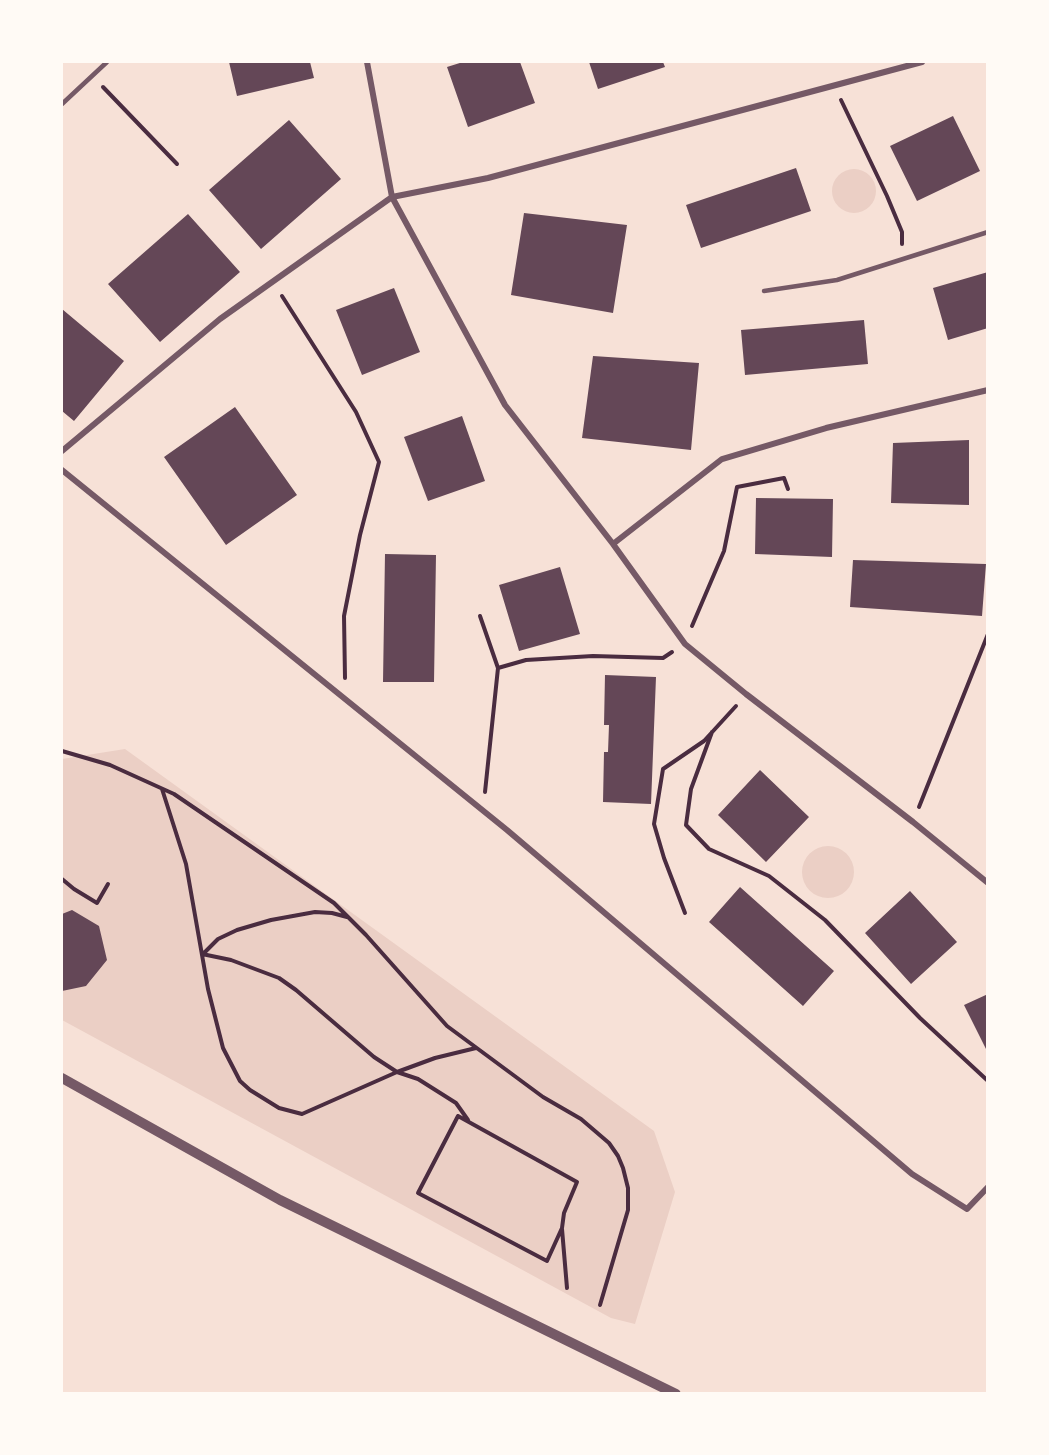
<!DOCTYPE html>
<style>
body{margin:0}
#map{position:relative;width:1049px;height:1455px;overflow:hidden;background:#f7e1d7;font-family:"Source Serif 4",serif}
canvas{display:block}
.frame{position:absolute;inset:0;border:63px solid #fffaf5;pointer-events:none}
</style>
<div id="map">
<canvas width="1049" height="1455"></canvas>
<div class="frame"></div>
</div>
<script>
const g = document.querySelector('canvas').getContext('2d');
g.lineJoin = 'round';
function paint(path, color) { g.fillStyle = color; g.fill(path, 'evenodd'); }
const poly = rows => new Path2D(rows.map(r => 'M' + r).join(''));
function strokePath(path, color, width, dash) { g.strokeStyle = color; g.lineWidth = width; g.lineCap = dash ? 'butt' : 'round'; g.setLineDash(dash || []); g.stroke(path); }
const green = poly([
 '832 191a22 22 0 1 1 44 0a22 22 0 1 1-44 0Z',
 [125,749,654,1131,675,1192,635,1324,611,1318,62,1020,62,759],
 '802 872a26 26 0 1 1 52 0a26 26 0 1 1-52 0Z'
]);
const building = poly([
 [229,62,310,62,314,78,237,96],
 [463,62,520,62,535,103,468,127,447,67],
 [589,62,663,62,665,67,598,89],
 [953,116,980,171,917,201,890,146],
 [289,120,341,179,261,249,209,190],
 [796,168,811,211,701,248,686,205],
 [524,213,627,225,613,313,511,295],
 [188,214,240,272,160,342,108,284],
 [988,272,988,328,948,340,933,288],
 [394,288,420,352,362,375,336,310],
 [62,309,124,361,74,421,62,411],
 [864,320,868,364,745,375,741,330],
 [593,356,699,363,691,450,582,438],
 [235,407,297,495,226,545,164,457],
 [462,416,485,481,428,501,404,437],
 [969,440,969,505,891,503,893,443],
 [756,498,833,499,832,557,755,554],
 [385,554,436,555,434,682,383,682],
 [853,560,986,564,982,616,850,607],
 [560,567,580,634,519,651,499,585],
 [605,675,656,677,651,804,603,802,604,752,608,752,609,725,604,725],
 [760,770,809,817,766,862,718,815],
 [740,887,834,971,803,1006,709,922],
 [910,891,957,942,911,984,865,933],
 [72,910,99,926,107,960,86,986,62,991,62,914],
 [988,994,988,1053,964,1005]
]);
const path = poly([
 [103,87,177,164],
 [841,100,887,196,902,232,902,244],
 [282,296,356,412,379,462,360,535,344,616,345,678],
 [480,616,498,668],
 [692,626,724,551,737,487,784,478,788,489],
 [712,732,691,789,686,825,709,849,769,876,825,920,920,1018,988,1081],
 [62,751,110,765,174,794,334,903,366,935,447,1026,543,1097,581,1119,609,1143,618,1156,623,1168,628,1188,628,1210,600,1305],
 [162,789,186,864,208,989,223,1048,240,1081,250,1090,279,1108,302,1114,397,1072,435,1058,476,1048],
 [485,792,498,668,526,660,593,656,663,658,672,652],
 [919,807,988,634],
 [62,879,74,889,97,903,108,884],
 [685,913,664,858,654,824,663,769,704,741,736,706],
 [202,954,231,960,279,978,296,990,374,1057,397,1072,418,1079,456,1103,468,1120],
 [203,954,218,939,237,930,271,920,315,912,332,913,347,917],
 [458,1116,577,1182,564,1213,562,1228,547,1261,418,1193,458,1116],
 [562,1229,567,1288]
]);
const service = poly([
 [62,104,107,62],
 [764,291,837,280,988,232]
]);
const minor = poly([
 [367,62,392,197,505,405,613,544,685,644,746,694,913,822,988,883],
 [62,451,220,319,392,197,488,178,922,62],
 [62,470,507,830,912,1174,967,1209,988,1187],
 [613,544,722,459,826,428,988,390]
]);
const tertiary = poly([
 [62,1078,280,1200,676,1394]
]);
paint(green, '#ebcfc5');
paint(building, '#644757');
strokePath(path, '#4a2c40', 4);
strokePath(service, '#755966', 4.5);
strokePath(minor, '#755966', 6);
strokePath(tertiary, '#755966', 10);
</script>
